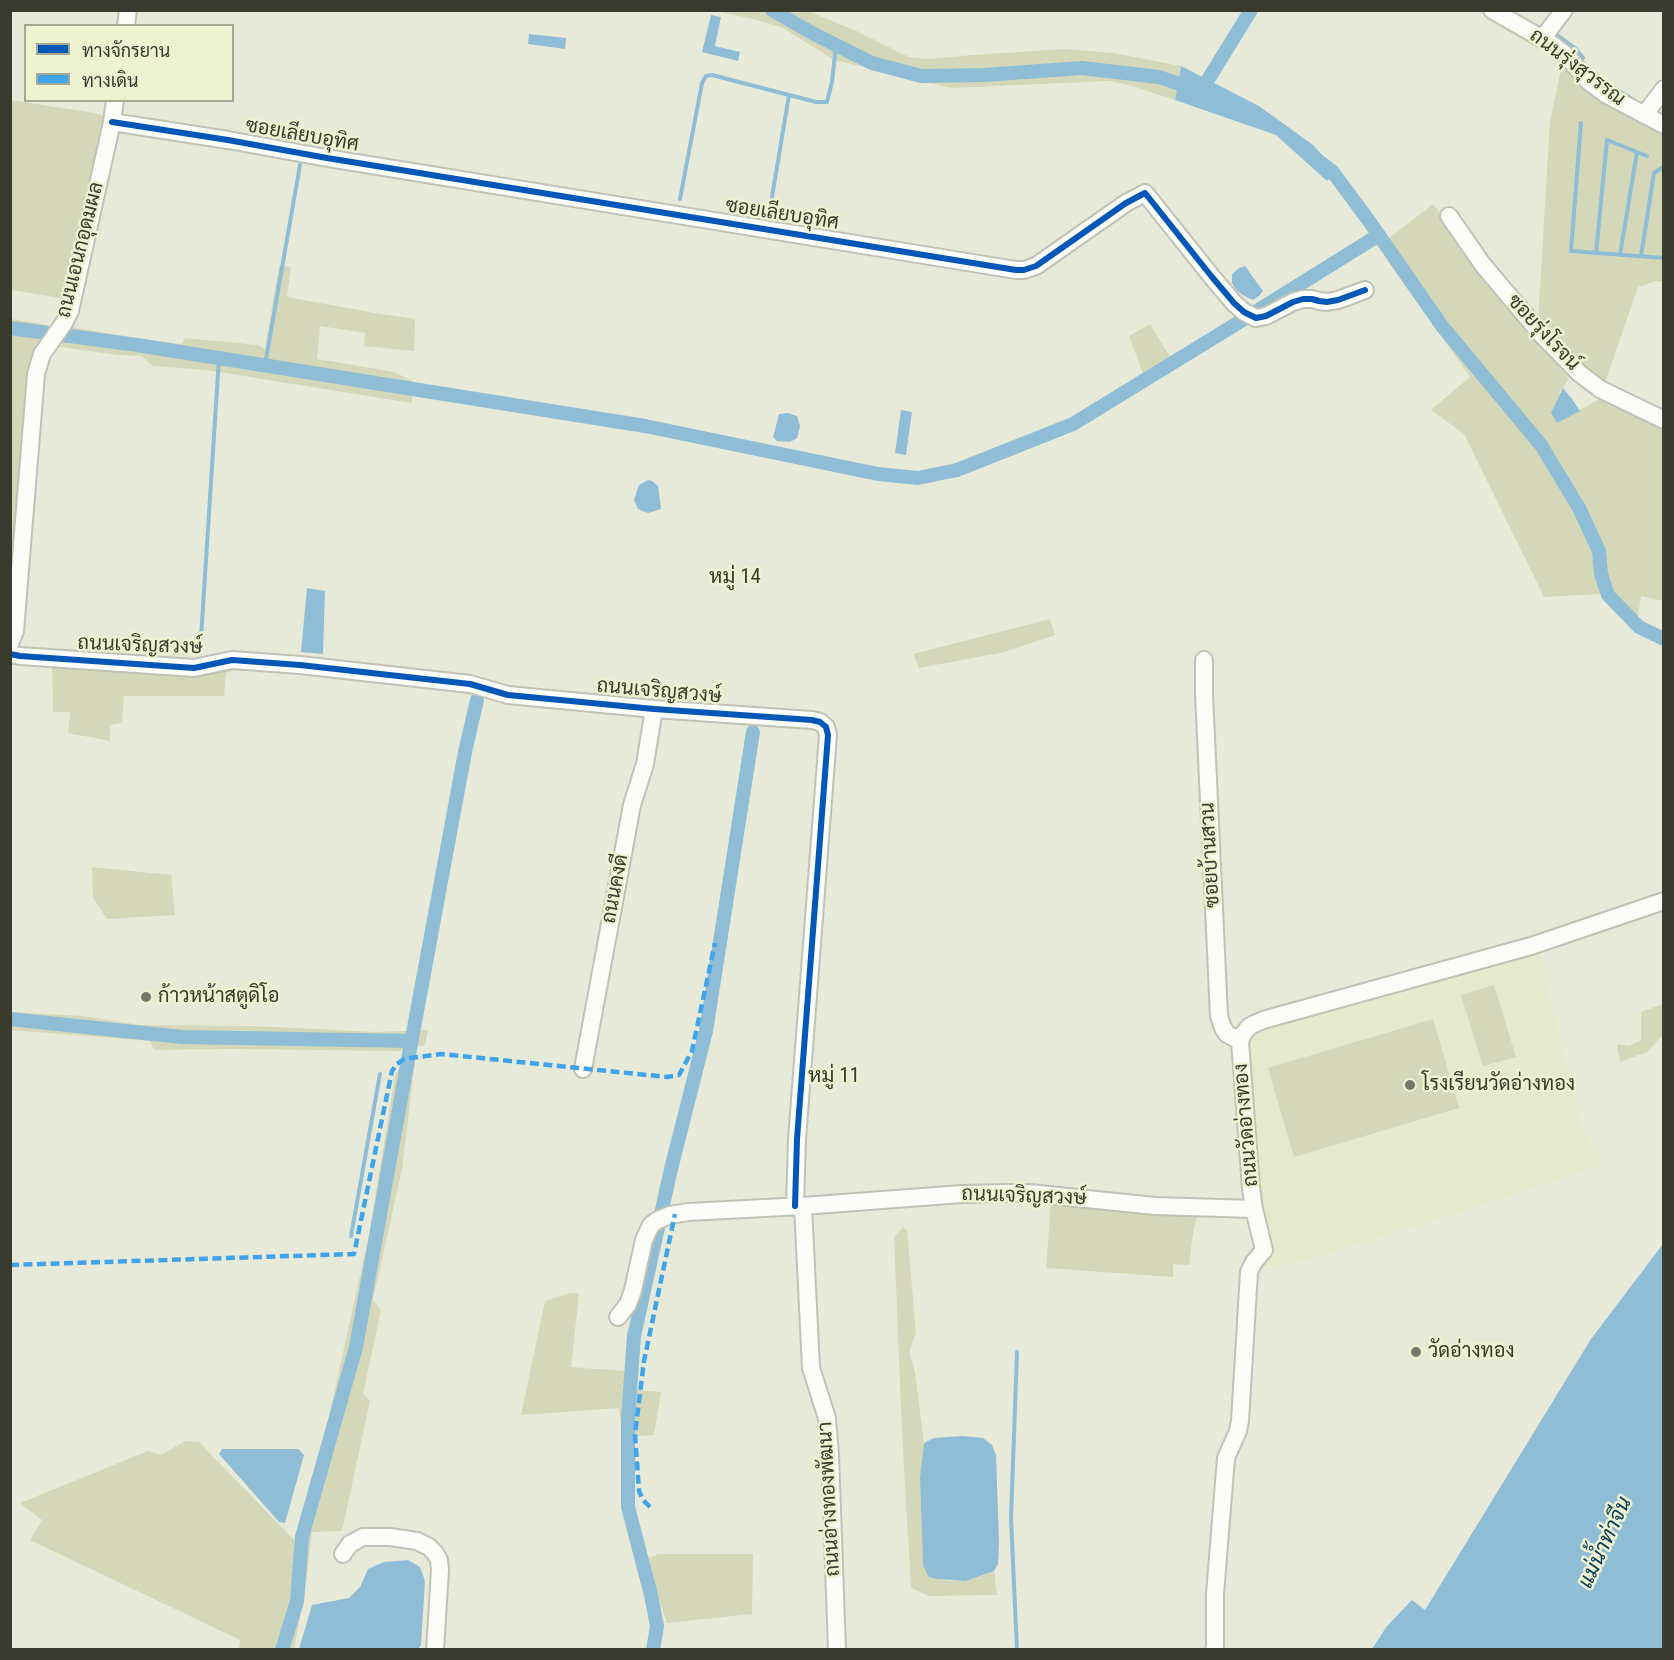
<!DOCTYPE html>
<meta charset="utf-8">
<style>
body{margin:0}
#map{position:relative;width:1674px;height:1660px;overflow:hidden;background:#e8ead9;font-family:"Roboto Condensed",Sarabun,sans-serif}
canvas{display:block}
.frame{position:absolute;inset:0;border:12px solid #393b2e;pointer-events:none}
.legend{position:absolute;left:24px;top:24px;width:210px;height:78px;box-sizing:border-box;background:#edf2d1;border:2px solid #a5a990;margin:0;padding:8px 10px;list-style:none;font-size:18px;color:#393b2e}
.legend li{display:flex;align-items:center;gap:12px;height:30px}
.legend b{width:30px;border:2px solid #a5a990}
</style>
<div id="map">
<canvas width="1674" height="1660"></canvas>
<div class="frame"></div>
<ul class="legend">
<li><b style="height:8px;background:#0057b8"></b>ทางจักรยาน</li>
<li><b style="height:8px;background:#3fa4eb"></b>ทางเดิน</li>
</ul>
</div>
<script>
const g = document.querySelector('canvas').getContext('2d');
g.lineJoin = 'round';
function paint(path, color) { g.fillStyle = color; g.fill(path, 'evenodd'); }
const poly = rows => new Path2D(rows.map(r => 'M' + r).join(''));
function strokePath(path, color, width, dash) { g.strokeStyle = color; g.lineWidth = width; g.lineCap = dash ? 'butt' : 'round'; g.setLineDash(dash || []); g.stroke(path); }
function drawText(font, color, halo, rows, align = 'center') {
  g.font = font + ' "Roboto Condensed",Sarabun,sans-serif'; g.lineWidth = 5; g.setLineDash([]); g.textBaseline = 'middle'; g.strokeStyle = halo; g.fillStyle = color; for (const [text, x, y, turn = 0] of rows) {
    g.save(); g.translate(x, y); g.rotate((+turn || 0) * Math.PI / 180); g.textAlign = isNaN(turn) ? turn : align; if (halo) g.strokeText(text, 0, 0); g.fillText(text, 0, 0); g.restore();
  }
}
const built = poly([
 [1517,955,1540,955,1581,1126,1603,1165,1313,1259,1256,1268,1260,1199,1247,1045,1258,1028]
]);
const green = poly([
 [716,11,808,11,859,32,909,57,929,59,972,55,1066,49,1113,53,1181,66,1175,100,1132,86,1110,81,951,88,834,60,783,28,753,19],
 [1563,60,1663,132,1663,282,1656,281,1638,287,1606,380,1608,386,1539,341,1569,379,1559,393,1557,423,1605,396,1663,425,1663,601,1641,596,1637,624,1601,594,1544,597,1464,434,1431,410,1470,377,1397,274,1379,246,1433,204,1537,338,1550,121],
 [10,100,95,113,105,117,66,299,11,290],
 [279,265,291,267,287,297,375,313,415,319,414,351,364,346,365,333,320,326,317,359,394,372,413,381,412,403,206,370,153,366,141,356,118,355,54,346,65,328,72,327,146,340,182,344,185,338,258,345,265,349],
 [11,319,48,325,33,362,25,395,11,619],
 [1150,324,1170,357,1144,376,1129,336],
 [1050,619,1055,635,1005,652,919,668,913,654],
 [52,662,241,667,226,673,224,696,124,696,122,723,110,725,110,741,68,733,70,712,53,712],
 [92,867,171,875,175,915,107,919,93,898],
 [1494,985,1516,1057,1483,1066,1461,995],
 [1663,1004,1663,1037,1660,1038,1647,1052,1620,1062,1617,1044,1629,1046,1641,1040,1641,1012],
 [10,1012,83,1016,140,1025,254,1026,377,1032,428,1030,425,1045,400,1051,230,1049,154,1050,150,1041,11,1030],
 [1433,1019,1459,1108,1294,1157,1268,1068],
 [415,1062,402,1169,373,1300,381,1310,363,1394,370,1401,342,1531,312,1532,305,1593,294,1649,239,1649,240,1640,30,1540,42,1520,20,1503,148,1451,161,1455,185,1441,199,1442,295,1541,325,1434,369,1235,395,1076,399,1068],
 [1051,1202,1198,1212,1193,1233,1189,1265,1173,1264,1173,1277,1046,1268],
 [903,1227,907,1230,916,1333,909,1352,915,1372,924,1443,920,1477,923,1566,937,1579,949,1581,966,1581,994,1571,997,1595,929,1596,911,1588,902,1433,894,1237],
 [571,1293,579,1294,571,1367,638,1372,637,1390,661,1392,654,1435,623,1437,619,1408,521,1415,545,1301],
 [659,1554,753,1554,752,1614,667,1623,645,1559]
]);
const water = poly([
 [711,15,721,17,715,46,740,52,738,61,702,52],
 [529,34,566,38,565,49,528,44],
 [1181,66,1259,106,1313,145,1337,171,1327,181,1276,135,1175,100],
 [1245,266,1263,291,1259,296,1253,300,1246,297,1237,291,1232,283,1232,274,1239,268],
 [1563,388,1572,399,1580,411,1557,423,1551,413],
 [901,410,912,412,906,455,895,453],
 [788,413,797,416,800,426,797,438,790,442,777,441,773,437,779,414],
 [648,480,652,481,658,486,661,509,648,513,638,509,634,500,639,485],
 [307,588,325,591,323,654,301,652],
 [1663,1244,1663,1649,1372,1649,1387,1626,1412,1600,1425,1610,1591,1339],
 [963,1436,983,1438,992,1445,996,1455,999,1542,998,1564,994,1571,966,1581,937,1579,929,1577,923,1566,920,1477,924,1443,934,1438],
 [222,1449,298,1449,304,1455,285,1523,279,1522,219,1454],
 [408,1560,420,1567,425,1581,421,1645,418,1649,299,1649,312,1605,349,1598,360,1587,368,1569,384,1562]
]);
const stream = poly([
 [1557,35,1576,49,1583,58],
 [1596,74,1609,85,1632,99],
 [1581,123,1571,251,1664,258],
 [680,199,702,83,706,76,712,75,816,102,827,102,832,82,836,45],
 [769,215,789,95],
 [1596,253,1607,140,1647,156],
 [1620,255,1637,152],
 [1641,256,1654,173,1662,168],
 [265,365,300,165],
 [200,653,219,358],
 [351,1236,380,1074],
 [1017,1650,1011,1518,1017,1352]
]);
const canal = poly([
 [772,10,812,33,872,63,921,76,984,75,1082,68,1159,77,1194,89],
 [1201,91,1251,10],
 [1320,162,1332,171,1369,221,1442,326,1541,445,1579,508,1599,551,1601,574,1608,595,1639,627,1664,639],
 [10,328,137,345,645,426,878,474,918,478,957,470,1073,424,1228,329,1379,235],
 [10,1019,182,1037,411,1041],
 [282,1650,297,1601,302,1537,356,1347,405,1076,465,752,477,700],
 [653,1650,657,1626,651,1595,628,1507,628,1419,634,1336,671,1169,706,1031,753,732]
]);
const minor = poly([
 [1492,10,1553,45,1566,55,1588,81,1607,95,1664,125],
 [126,26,128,10],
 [1542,39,1564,10],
 [1644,115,1664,89],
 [112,122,228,140,327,158,1016,270,1024,270,1036,266,1126,203,1145,193,1212,277,1234,303,1244,312,1256,318,1266,316,1293,302,1303,299,1312,299,1319,301,1327,302,1338,300,1365,290],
 [1449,216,1483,265,1542,335,1579,373,1600,389,1664,420],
 [10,644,15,631,36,374,42,354,64,323,70,311,112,122,115,100],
 [10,654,20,656,194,668,232,660,300,665,470,684,508,695,654,709,812,720,820,722,826,727,828,735,797,1139,795,1206],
 [1204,660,1204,694,1219,1016,1223,1028,1227,1034,1240,1041],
 [583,1069,632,805,645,764,654,709],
 [803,1206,811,1368,827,1418,830,1455,837,1650],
 [618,1317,628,1304,633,1290,644,1240,651,1225,658,1220,670,1215,688,1212,803,1206,962,1194,1007,1193,1029,1193,1155,1206,1254,1209],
 [343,1554,350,1544,363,1537,390,1537,417,1541,429,1547,435,1553,439,1560,440,1570,435,1650],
 [1214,1650,1215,1645,1215,1594,1226,1458,1238,1431,1240,1421,1249,1272,1254,1262,1264,1250,1254,1209,1251,1188,1240,1041,1243,1034,1250,1026,1263,1020,1531,946,1664,901]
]);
const quiet = poly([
 [10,1265,354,1254,392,1071,397,1064,404,1059,441,1054,667,1077,679,1075,692,1051,715,943],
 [650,1507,643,1500,639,1491,635,1434,644,1361,675,1214]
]);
const cycleway = poly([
 [112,122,228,140,327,158,1016,270,1024,270,1036,266,1126,203,1145,193,1212,277,1234,303,1244,312,1256,318,1266,316,1293,302,1303,299,1312,299,1319,301,1327,302,1338,300,1365,290],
 [10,654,20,656,194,668,232,660,300,665,470,684,508,695,654,709,812,720,820,722,826,727,828,735,797,1139,795,1206]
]);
const markers = [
 [146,997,6,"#76786a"],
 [1410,1085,6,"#76786a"],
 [1416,1352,6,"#76786a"]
];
const streetNames = [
 ["ถนนรุ่งสุวรรณ",1577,68,37],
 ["ซอยเลียบอุทิศ",302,136,10],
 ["ซอยเลียบอุทิศ",782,215,9],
 ["ถนนเอนกอุดมผล",81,250,-76],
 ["ซอยรุ่งโรจน์",1543,333,47],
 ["ถนนเจริญสวงษ์",140,646,2],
 ["ถนนเจริญสวงษ์",659,692,5],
 ["ซอยบ้านสวน",1211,855,-93],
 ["ถนนคงดี",616,889,-79],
 ["ถนนวัดอ่างทอง",1247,1125,-95],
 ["ถนนเจริญสวงษ์",1024,1197,2],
 ["ถนนอ่างทองพัฒนา",830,1499,-93]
];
const poiNames = [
 ["ก้าวหน้าสตูดิโอ",158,997],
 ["โรงเรียนวัดอ่างทอง",1422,1085],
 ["วัดอ่างทอง",1428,1352]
];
const neighbourhoodNames = [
 ["หมู่ 14",735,578],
 ["หมู่ 11",834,1077]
];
const waterNames = [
 ["แม่น้ำท่าจีน",1606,1543,-65]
];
paint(built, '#e5eacc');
paint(green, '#d4d8b8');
paint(water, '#8fbdd6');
strokePath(stream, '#8fbdd6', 4);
strokePath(canal, '#8fbdd6', 14);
strokePath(minor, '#bfc2b4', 20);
strokePath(minor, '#fcfcf9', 16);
strokePath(quiet, '#3fa4eb', 4.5, [9, 4.5]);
strokePath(cycleway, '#0057b8', 6);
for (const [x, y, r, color] of markers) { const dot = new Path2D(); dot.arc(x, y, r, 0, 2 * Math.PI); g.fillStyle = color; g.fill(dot); strokePath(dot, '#edf2d1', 2); }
drawText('20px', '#393b2e', '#edf2d1', streetNames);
drawText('20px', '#393b2e', '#edf2d1', poiNames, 'left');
drawText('21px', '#393b2e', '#edf2d1', neighbourhoodNames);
drawText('italic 21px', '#023a56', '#edf2d1', waterNames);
</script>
